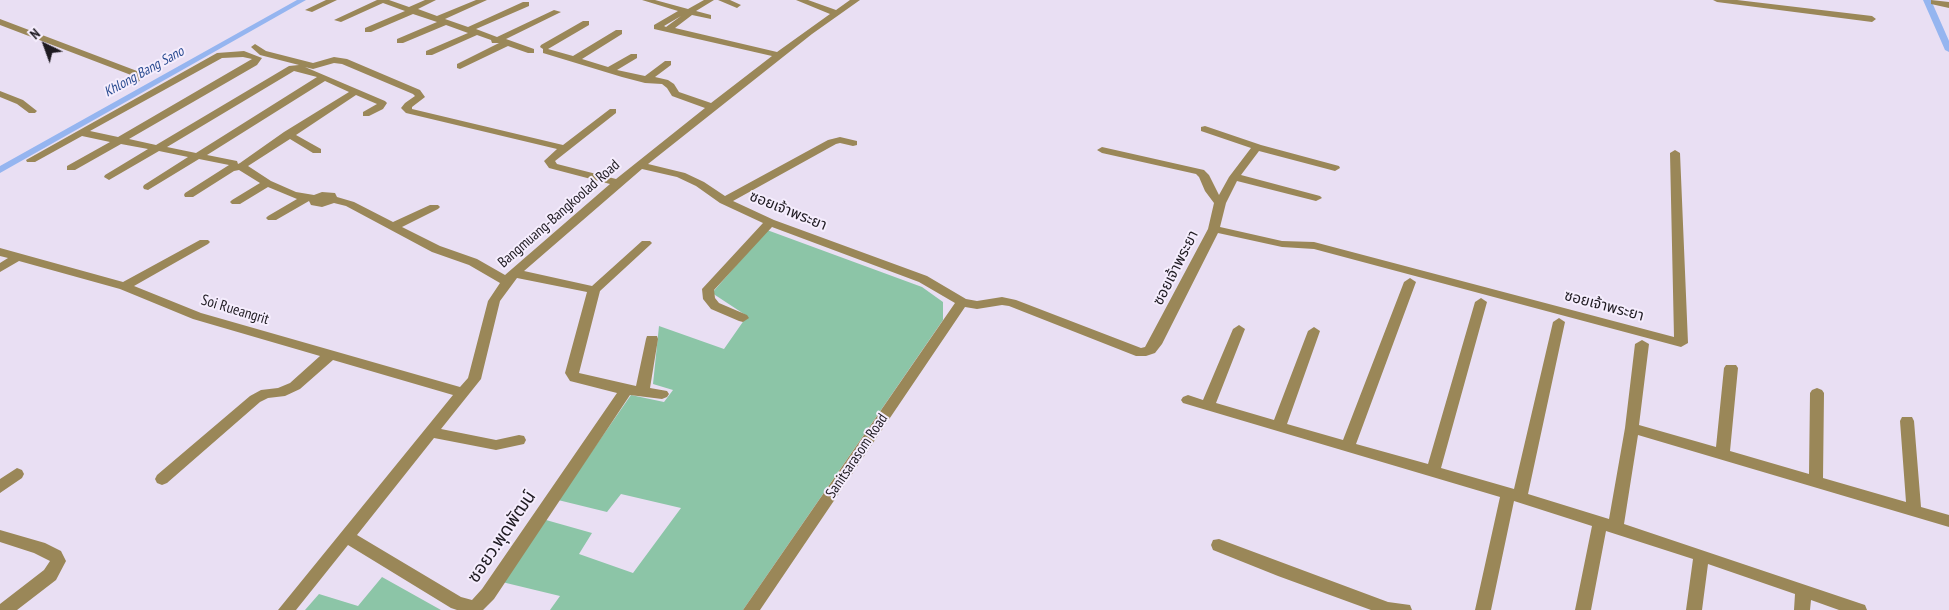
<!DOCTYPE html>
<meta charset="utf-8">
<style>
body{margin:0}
#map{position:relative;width:1949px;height:610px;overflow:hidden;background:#e9dff3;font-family:"PT Sans Narrow",sans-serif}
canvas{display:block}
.north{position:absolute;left:20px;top:20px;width:50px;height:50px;-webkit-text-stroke:4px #f5edfd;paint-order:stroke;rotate:318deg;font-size:14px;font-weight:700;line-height:20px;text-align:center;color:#1e1a21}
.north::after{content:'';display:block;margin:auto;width:18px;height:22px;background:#1e1a21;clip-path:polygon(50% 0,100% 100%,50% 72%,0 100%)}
</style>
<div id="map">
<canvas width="1949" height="610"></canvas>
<div class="north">N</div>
</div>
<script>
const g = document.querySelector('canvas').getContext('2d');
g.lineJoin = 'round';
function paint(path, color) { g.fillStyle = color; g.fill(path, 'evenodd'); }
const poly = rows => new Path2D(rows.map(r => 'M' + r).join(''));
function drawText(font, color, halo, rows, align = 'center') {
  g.font = font + ' "PT Sans Narrow","Noto Sans Thai",sans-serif'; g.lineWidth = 4; g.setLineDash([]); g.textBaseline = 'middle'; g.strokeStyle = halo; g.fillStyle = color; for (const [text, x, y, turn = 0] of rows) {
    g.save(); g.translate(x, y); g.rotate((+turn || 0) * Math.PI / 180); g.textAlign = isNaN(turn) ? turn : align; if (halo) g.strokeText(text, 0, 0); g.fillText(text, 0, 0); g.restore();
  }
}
const green = poly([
 [767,230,922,287,943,302,943,320,743,610,550,610,560,596,502,582,546,520,592,533,579,554,633,573,681,508,621,494,607,512,558,500,631,395,664,402,673,390,653,384,659,326,724,349,747,316,712,293],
 [382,577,441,610,305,610,319,594,358,606]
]);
const canal = poly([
 [297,0,306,0,0,173,0,166,297,0],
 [1923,0,1931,0,1949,41,1949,52,1945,50,1923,0]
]);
const minor = poly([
 [326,0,337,0,312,12,305,10,326,0],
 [377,0,389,0,409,7,425,0,436,0,418,9,437,16,476,0,487,0,445,19,468,27,523,2,529,2,529,6,476,29,497,37,554,10,561,12,506,39,534,49,534,53,528,53,508,46,460,69,457,68,457,64,499,43,492,43,491,40,477,35,432,55,426,55,426,51,468,33,446,25,403,43,397,43,397,39,437,22,413,14,371,32,365,32,365,28,405,11,383,3,341,22,334,20,377,0],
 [642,0,655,0,688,9,704,0,714,0,696,11,711,15,711,19,692,15,675,28,777,52,830,14,796,0,808,0,836,10,850,0,860,0,812,34,648,164,685,173,704,182,725,196,828,140,840,137,857,141,857,145,853,146,840,143,836,144,733,201,774,220,927,276,966,299,977,301,1002,297,1016,300,1141,348,1145,347,1208,229,1214,203,1205,191,1199,177,1196,174,1102,153,1097,150,1102,147,1204,170,1209,175,1219,195,1229,177,1251,148,1201,131,1201,127,1205,126,1261,145,1339,166,1340,168,1335,171,1259,151,1241,175,1320,196,1322,198,1316,201,1237,181,1226,203,1220,227,1282,241,1314,242,1674,337,1670,153,1675,150,1680,153,1688,343,1681,347,1314,249,1282,247,1218,233,1162,344,1155,353,1146,356,1136,356,1009,306,1002,305,977,309,965,307,760,610,743,610,955,303,919,282,772,227,714,290,715,298,719,303,747,315,749,318,743,322,739,321,711,309,703,299,702,289,763,223,720,203,696,186,677,177,642,169,524,271,592,286,642,241,650,241,652,243,650,245,600,291,579,373,636,386,646,339,647,336,657,336,658,339,650,388,667,391,669,394,667,397,662,399,630,395,494,599,483,610,457,610,451,608,348,545,296,610,278,610,453,395,333,360,300,389,285,396,268,398,260,402,167,483,162,485,157,483,155,479,157,475,250,396,261,390,278,388,290,383,320,356,193,319,120,289,19,261,0,272,0,263,8,258,0,256,0,248,123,282,200,240,208,240,210,242,208,244,134,286,201,313,460,387,468,378,488,301,500,283,469,265,432,252,346,206,334,203,322,207,311,205,309,201,276,220,268,220,266,218,268,216,297,199,268,187,240,204,232,204,230,202,232,200,260,183,239,170,234,171,193,197,185,197,184,195,185,193,229,165,199,159,148,190,144,189,143,187,144,185,188,157,159,151,109,180,104,177,105,175,148,149,121,144,75,170,67,170,67,166,110,142,82,136,35,162,27,162,26,160,217,53,244,51,262,58,257,65,129,139,156,145,289,66,299,65,260,55,251,47,255,44,266,51,313,63,334,57,347,59,420,90,425,97,412,107,412,109,563,145,610,109,616,109,616,113,555,161,557,164,616,179,705,108,672,96,667,88,662,84,645,83,622,77,543,53,543,49,540,47,541,45,583,21,589,21,589,25,548,49,573,56,616,30,622,30,622,34,582,59,608,67,631,54,637,54,637,58,617,70,645,76,665,61,671,61,671,65,655,77,668,80,674,84,679,92,711,103,772,56,654,29,654,25,678,11,642,0],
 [681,16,666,27,664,26,681,16],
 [243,57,252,59,118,137,90,131,222,58,243,57],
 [334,63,342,64,413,94,415,96,405,103,401,108,406,113,557,149,544,161,549,168,610,184,505,275,477,259,440,246,402,227,438,209,440,207,438,205,430,205,393,222,354,202,337,197,335,193,322,192,314,195,296,192,271,181,248,166,290,139,313,153,321,153,321,149,296,135,356,95,377,104,363,112,363,116,369,116,383,109,387,103,385,101,305,67,313,69,334,63],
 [294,71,317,77,196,153,167,147,294,71],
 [325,81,349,92,284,132,240,163,238,164,237,161,207,155,325,81],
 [517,278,587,292,565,373,570,381,617,393,482,589,472,600,461,597,357,535,434,438,496,450,524,444,526,440,524,436,519,435,496,440,441,429,481,379,500,301,517,278],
 [718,0,730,0,741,5,737,8,718,0],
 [1713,0,1737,0,1872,16,1876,19,1872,22,1717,2,1713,0],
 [1931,0,1949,2,1949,8,1931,4,1931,0],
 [0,19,137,71,142,77,136,86,130,86,128,84,132,77,131,75,0,25,0,19],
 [0,91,23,100,37,111,35,113,29,113,17,104,0,97,0,91],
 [1410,278,1416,282,1356,444,1428,464,1475,302,1481,298,1487,302,1441,468,1514,489,1553,322,1559,318,1565,322,1528,494,1609,519,1625,428,1635,344,1642,340,1649,344,1639,425,1716,447,1724,368,1726,365,1736,365,1738,368,1730,451,1809,474,1810,393,1812,390,1817,388,1822,390,1824,393,1823,478,1906,502,1900,421,1902,417,1912,417,1914,421,1921,507,1949,515,1949,527,1638,435,1624,524,1859,603,1865,605,1867,610,1839,610,1811,600,1810,610,1794,610,1795,594,1708,564,1702,610,1686,610,1693,559,1606,531,1591,610,1575,610,1592,526,1514,501,1491,610,1475,610,1500,497,1183,403,1181,400,1183,397,1188,395,1203,400,1233,329,1239,325,1245,329,1216,403,1274,420,1308,331,1314,327,1320,331,1287,424,1343,440,1404,282,1410,278],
 [17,468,22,470,24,474,22,478,0,493,0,479,17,468],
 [0,530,45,543,61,551,66,561,56,580,17,610,0,610,0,604,44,570,50,561,34,553,0,542,0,530],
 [1219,539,1388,602,1410,605,1412,610,1371,610,1278,576,1213,550,1211,545,1213,540,1219,539]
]);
const farWaternames = [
 ["Khlong Bang Sano",144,72,-29]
];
const streetNames = [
 ["ซอยเจ้าพระยา",788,211,22],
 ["Bangmuang-Bangkoolad Road",559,214,-41],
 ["ซอยเจ้าพระยา",1176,268,-63],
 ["ซอยเจ้าพระยา",1604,306,15],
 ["Soi Rueangrit",235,310,17],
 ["Sanitsarasom Road",857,456,-56]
];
const nearStreetnames = [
 ["ซอยว.พุดพัฒน์",502,537,-56]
];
paint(green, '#8cc5a7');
paint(canal, '#95b5f0');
paint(minor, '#9a8758');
drawText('italic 14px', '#294b90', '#f5edfd', farWaternames);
drawText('15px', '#1e1a21', '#f5edfd', streetNames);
drawText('18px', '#1e1a21', '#f5edfd', nearStreetnames);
</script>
